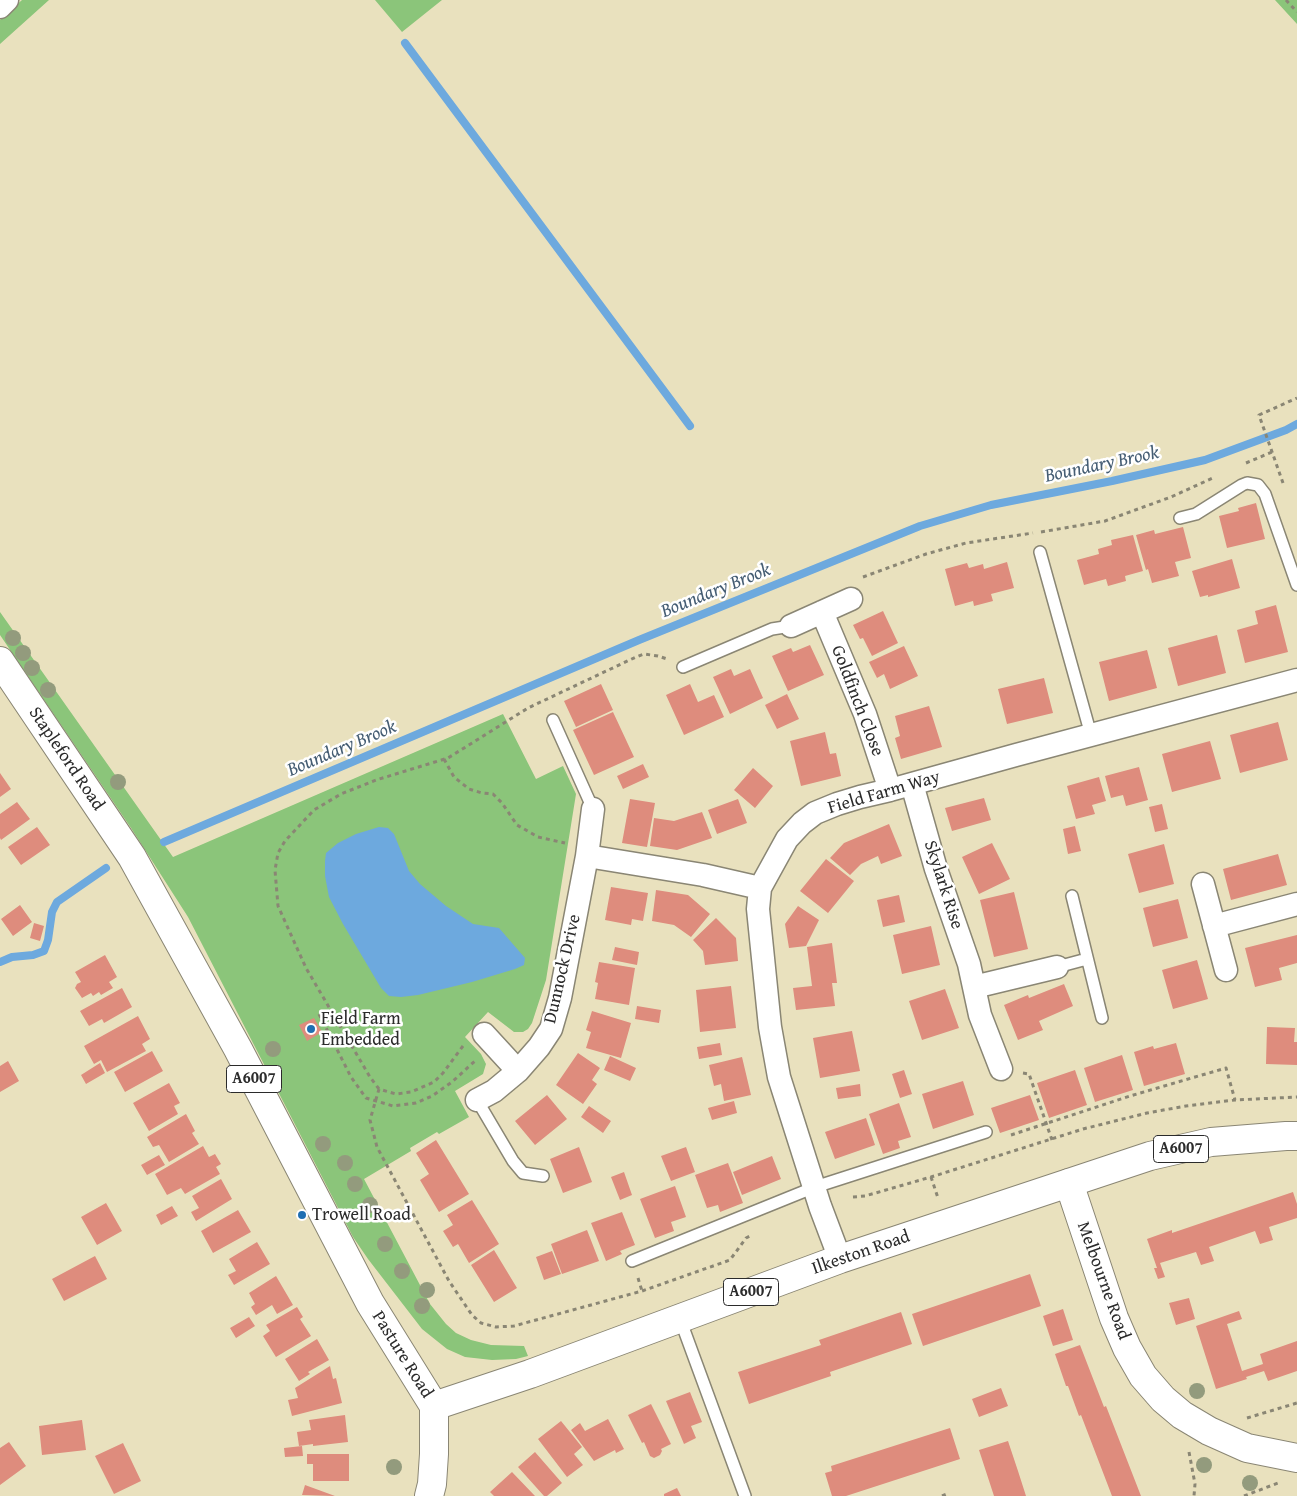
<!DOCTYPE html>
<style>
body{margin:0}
canvas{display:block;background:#e9e1be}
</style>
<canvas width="1297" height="1496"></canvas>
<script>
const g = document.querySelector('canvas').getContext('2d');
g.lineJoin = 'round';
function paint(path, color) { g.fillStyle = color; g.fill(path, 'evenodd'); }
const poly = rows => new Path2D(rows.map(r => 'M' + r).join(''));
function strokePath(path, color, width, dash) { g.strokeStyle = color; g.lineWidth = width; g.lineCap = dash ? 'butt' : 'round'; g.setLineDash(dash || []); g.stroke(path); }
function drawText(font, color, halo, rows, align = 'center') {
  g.font = font + ' "Gentium Book Plus",serif'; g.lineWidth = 5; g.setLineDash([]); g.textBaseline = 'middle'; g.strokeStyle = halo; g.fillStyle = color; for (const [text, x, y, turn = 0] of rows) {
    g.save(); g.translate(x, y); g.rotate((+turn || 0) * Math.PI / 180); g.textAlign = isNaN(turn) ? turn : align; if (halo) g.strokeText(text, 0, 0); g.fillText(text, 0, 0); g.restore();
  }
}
const green = poly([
 [22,0,49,0,0,44,0,20],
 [375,0,442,0,402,32],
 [1275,0,1297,0,1297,24],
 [0,612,173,857,503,714,536,779,563,766,576,794,546,980,532,1023,528,1029,523,1032,514,1032,488,1012,465,1037,481,1054,486,1064,483,1074,455,1091,469,1117,439,1134,437,1132,410,1148,411,1151,364,1179,430,1304,446,1324,456,1333,471,1340,491,1345,524,1346,528,1356,516,1359,492,1360,465,1357,447,1349,422,1329,368,1259,353,1237,188,917,131,828,0,635]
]);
const water = poly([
 [379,827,388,828,394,834,409,871,420,884,446,906,473,924,499,928,525,958,524,965,515,969,472,982,418,995,401,997,389,996,381,988,343,924,329,897,325,876,325,861,326,853,338,843,356,834]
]);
const stream = poly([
 [405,43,690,426],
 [164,842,639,640,920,526,991,505,1112,481,1205,460,1286,430,1297,424],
 [0,962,12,957,33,955,44,951,48,940,52,912,57,902,106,868]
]);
const building = poly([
 [1256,503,1265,539,1227,548,1219,516,1239,511,1238,508],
 [1183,527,1191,558,1175,562,1179,576,1152,583,1148,569,1146,570,1136,535,1154,530,1155,534],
 [1133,535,1143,571,1125,576,1126,581,1108,586,1106,579,1084,585,1077,560,1099,554,1098,549,1112,545,1111,540],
 [1232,559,1240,588,1208,597,1208,595,1200,597,1192,571],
 [1007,562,1014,588,991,594,993,601,974,606,973,601,955,606,945,569,967,563,969,568,983,564,984,569],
 [1276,605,1288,652,1245,663,1237,630,1258,624,1255,611],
 [883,611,898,643,872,656,863,638,860,639,853,625],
 [1217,635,1226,673,1178,686,1168,648],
 [810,645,824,675,788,691,772,656,791,648,793,652],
 [904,646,918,676,890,689,884,674,877,678,869,662],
 [1147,650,1157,688,1109,701,1099,662],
 [731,669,734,676,750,669,763,698,730,714,713,677],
 [1044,678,1053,713,1007,724,998,689],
 [601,684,613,710,576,727,564,701],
 [690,684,698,702,714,695,724,717,684,735,666,695],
 [787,694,799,719,777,729,765,705],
 [929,706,942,747,901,759,895,738,900,736,895,716],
 [613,712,634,757,594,775,573,730],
 [1278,722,1288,760,1240,773,1230,735],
 [825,732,830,754,836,753,841,776,801,786,790,741],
 [1210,741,1221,779,1172,792,1162,754],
 [643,764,649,777,623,789,617,776],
 [1139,767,1148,800,1126,806,1123,795,1111,798,1105,776],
 [753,768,773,786,755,808,734,790],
 [0,773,11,789,0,797],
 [1099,777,1106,801,1092,805,1095,814,1076,819,1067,786],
 [984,798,991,820,952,831,945,808],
 [630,799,655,803,647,847,622,843],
 [738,799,747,823,717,834,708,810],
 [17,802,30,819,1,840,0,838,0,814],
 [1162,804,1168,829,1155,832,1149,807],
 [702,812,712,838,677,850,650,846,654,818,674,821],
 [889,824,902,856,881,864,878,856,861,864,850,875,830,858,844,843],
 [1075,826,1081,851,1068,854,1063,829],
 [37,827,50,845,21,865,8,847],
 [992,843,1010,879,979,894,962,857],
 [1164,844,1174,884,1139,893,1128,854],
 [1278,854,1287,885,1231,900,1223,869],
 [826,859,854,881,828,913,800,891],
 [611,887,648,893,643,921,632,919,631,925,605,920],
 [656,890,688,895,710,914,691,937,674,925,652,921],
 [1014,892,1028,949,994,957,980,900],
 [899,895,905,922,883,927,877,900],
 [1178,899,1188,938,1153,947,1143,908],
 [20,905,32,922,13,936,1,919],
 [798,906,819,920,806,946,789,948,785,924],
 [716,918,736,938,738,961,705,965,703,951,693,940],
 [34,923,44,926,40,941,30,938],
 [931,926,940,965,902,974,893,935],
 [1297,935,1297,963,1279,968,1282,980,1255,987,1245,948],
 [832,943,837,983,832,983,835,1006,796,1010,793,988,812,986,807,947],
 [615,947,639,952,637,965,612,960],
 [105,955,117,977,109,982,113,988,101,995,99,992,93,996,91,993,82,998,75,988,77,984,81,982,75,972],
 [1197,960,1208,999,1173,1009,1162,970],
 [599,962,635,968,629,1005,595,999,598,983,595,982],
 [1064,984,1073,1006,1039,1021,1043,1030,1018,1040,1004,1005,1028,995,1029,998],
 [731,986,736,1028,700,1032,696,990],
 [122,988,132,1007,104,1023,102,1019,89,1026,80,1011],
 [945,989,959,1028,922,1040,909,1001],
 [637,1006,661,1010,659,1023,635,1019],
 [592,1011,631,1023,621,1058,586,1048,591,1032,586,1030],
 [138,1016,150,1039,142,1044,146,1051,107,1072,101,1060,94,1064,84,1046],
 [314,1018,322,1032,307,1041,299,1025],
 [1267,1027,1295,1028,1294,1042,1297,1042,1297,1065,1266,1064],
 [852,1031,860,1071,820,1078,813,1038],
 [720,1043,722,1055,699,1059,697,1047],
 [1176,1043,1185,1074,1144,1086,1134,1052,1153,1046,1154,1049],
 [152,1051,163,1071,125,1092,114,1072],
 [578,1053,600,1068,592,1080,597,1084,583,1104,556,1085],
 [1122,1055,1133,1090,1095,1102,1084,1068],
 [610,1056,636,1068,630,1081,604,1070],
 [742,1057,751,1095,724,1101,721,1084,714,1086,709,1065],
 [8,1061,19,1081,0,1092,0,1066],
 [100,1063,105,1073,86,1084,81,1075],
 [904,1070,912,1094,900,1098,892,1074],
 [1075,1070,1087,1105,1049,1118,1037,1083],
 [963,1081,974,1115,933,1129,922,1094],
 [169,1083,180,1103,174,1106,178,1114,149,1131,133,1103],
 [860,1084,861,1096,838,1099,836,1088],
 [547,1095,567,1119,535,1145,515,1121],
 [1030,1095,1039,1120,1000,1133,991,1108],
 [734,1101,737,1113,712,1120,708,1108],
 [899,1103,911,1137,898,1141,900,1148,883,1154,869,1114],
 [589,1106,611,1121,603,1133,581,1117],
 [186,1114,195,1131,192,1133,199,1144,169,1162,159,1145,153,1147,147,1137],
 [866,1118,875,1145,835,1159,825,1132],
 [436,1140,469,1194,439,1212,420,1180,429,1174,416,1153],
 [203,1146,209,1157,215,1154,221,1164,216,1167,220,1174,185,1194,181,1188,167,1195,155,1174],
 [579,1147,592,1182,563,1193,550,1159],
 [686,1147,695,1172,671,1181,661,1156],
 [159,1155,165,1165,147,1175,141,1165],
 [772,1156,781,1179,742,1195,733,1172],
 [728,1163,743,1203,720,1212,718,1205,707,1208,695,1175],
 [624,1172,632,1195,620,1200,611,1177],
 [221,1179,232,1199,196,1221,191,1212,199,1208,192,1196],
 [675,1186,686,1217,671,1222,674,1231,655,1238,640,1199],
 [1293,1192,1297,1204,1297,1218,1269,1227,1273,1240,1260,1244,1255,1231,1209,1247,1214,1261,1201,1265,1196,1252,1160,1263,1165,1277,1158,1279,1154,1268,1157,1268,1147,1239,1172,1230,1172,1233],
 [472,1200,499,1244,469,1263,458,1244,453,1247,443,1231,453,1225,447,1215],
 [106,1203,122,1231,97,1245,81,1217],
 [172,1206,178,1216,161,1225,156,1215],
 [238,1210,251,1232,213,1253,201,1231],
 [622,1212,635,1245,620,1251,622,1254,606,1261,591,1223],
 [587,1230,599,1261,562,1274,551,1244],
 [257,1242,270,1264,234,1285,228,1275,236,1271,229,1259],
 [494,1250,517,1288,494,1302,471,1265],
 [552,1251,561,1274,544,1280,536,1257],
 [95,1256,107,1279,64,1301,52,1279],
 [1030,1274,1041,1306,923,1346,912,1314],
 [276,1276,293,1305,277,1314,272,1305,256,1315,251,1307,255,1304,249,1293],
 [1189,1298,1195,1319,1176,1325,1169,1303],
 [297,1307,303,1317,300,1319,311,1336,276,1357,263,1336,270,1331,266,1325],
 [1063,1309,1073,1340,1053,1346,1043,1316],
 [1239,1311,1242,1319,1227,1324,1242,1371,1263,1364,1260,1354,1297,1341,1297,1371,1268,1381,1264,1371,1246,1377,1247,1379,1216,1389,1196,1326],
 [901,1312,912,1344,830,1372,831,1376,749,1404,738,1372,821,1345,819,1340],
 [249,1317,255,1326,236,1338,230,1328],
 [317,1339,329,1360,308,1372,310,1374,299,1381,285,1359],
 [1080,1345,1104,1407,1106,1406,1141,1496,1112,1496,1081,1415,1079,1416,1068,1386,1066,1386,1055,1354],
 [330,1366,333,1379,336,1378,342,1403,292,1416,288,1400,298,1398,295,1388],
 [1001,1388,1008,1406,979,1417,972,1399],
 [690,1392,702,1422,691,1426,696,1438,684,1444,666,1401],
 [651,1404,671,1444,661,1449,662,1451,660,1455,654,1458,650,1456,644,1442,642,1443,628,1415],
 [345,1415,348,1442,313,1446,313,1444,299,1446,297,1432,311,1430,309,1420],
 [608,1419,624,1449,616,1453,615,1450,594,1461,571,1430,580,1423,585,1431],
 [82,1420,86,1450,42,1455,39,1426],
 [561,1421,582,1447,574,1454,583,1465,567,1477,538,1439],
 [950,1428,960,1459,846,1496,832,1496,825,1473,832,1471,831,1466],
 [1008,1441,1018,1471,1026,1496,994,1496,979,1450],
 [9,1442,26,1466,0,1485,0,1448],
 [123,1443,141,1481,114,1494,95,1456],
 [302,1446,303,1456,285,1457,284,1448],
 [535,1452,562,1483,547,1496,544,1496,518,1467],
 [307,1454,349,1454,349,1481,313,1481,313,1464,307,1464],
 [512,1472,535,1496,494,1496,490,1492],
 [305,1485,335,1496,302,1495],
 [677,1488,681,1496,664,1496,664,1494]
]);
const path = poly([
 [1286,0,1297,12],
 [1246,463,1272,452],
 [1283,483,1259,415,1297,398],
 [1041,532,1105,521,1171,497,1215,477],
 [863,577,926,554,966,543,1033,533],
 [444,759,454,777,469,789,482,793,493,794,502,803,517,825,538,837,565,843],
 [319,1014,351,1077,366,1098,393,1106,416,1103,432,1096,452,1082,476,1060],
 [463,1046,443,1073,434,1082,411,1092,396,1094,379,1089,370,1120,377,1147,449,1281,472,1315,481,1323,496,1327,514,1326,642,1291,730,1260,746,1238,750,1236],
 [1023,1073,1029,1074,1052,1140],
 [379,1089,370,1077,306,968,278,906,275,870,278,853,285,841,314,810,341,794,376,780,448,758,528,708,636,657,644,654,658,656,667,659],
 [1011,1135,1130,1096,1226,1068,1235,1100],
 [931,1177,938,1198],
 [853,1197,865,1196,931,1177,1083,1129,1147,1113,1186,1106,1235,1100,1297,1097],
 [638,1278,642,1291],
 [1247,1418,1297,1403],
 [1189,1452,1195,1484,1194,1496],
 [942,1496,947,1494,948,1496],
 [1244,1496,1278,1483]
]);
const service = poly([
 [1180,518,1196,514,1242,485,1247,483,1258,485,1265,494,1297,585],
 [1040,552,1091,735],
 [683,667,772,629,791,626],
 [553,720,593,809],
 [1072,896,1102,1018],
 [1057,967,1087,959],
 [477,1100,513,1161,523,1173,543,1176],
 [632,1261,815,1187,986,1132],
 [680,1319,745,1496]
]);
const minor = poly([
 [0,7,7,0],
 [822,612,865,714,890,790],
 [791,626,851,599],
 [912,784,936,869,969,964,980,1015,1001,1069],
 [587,856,593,809],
 [1203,884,1226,970],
 [1214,926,1297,904],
 [974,987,1057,967],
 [484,1034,518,1071],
 [477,1100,494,1091,518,1071,539,1047,551,1029,560,998,587,856,703,875,760,888],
 [840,1259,820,1206,779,1077,770,1027,758,909,760,888,787,839,802,823,815,813,837,804,860,797,890,790,1016,755,1297,680]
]);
const tertiary = poly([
 [1069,1183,1114,1318,1127,1348,1143,1376,1163,1399,1182,1415,1209,1431,1247,1448,1297,1458]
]);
const secondary = poly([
 [429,1496,432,1484,434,1454,434,1406]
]);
const primary = poly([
 [0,661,132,857,238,1049,370,1303,434,1406,530,1374,840,1259,1150,1156,1211,1142,1286,1136,1297,1136]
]);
const trees = [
 [13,638],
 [23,653],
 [32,668],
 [48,690],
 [118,782],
 [273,1049],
 [323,1144],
 [345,1163],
 [355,1184],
 [370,1205],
 [385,1244],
 [402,1271],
 [427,1290],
 [422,1306],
 [1197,1391],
 [1204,1465],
 [394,1467],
 [1250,1483]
];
const markers = [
 [311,1029,5,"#1f6fb2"],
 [302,1215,5,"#1f6fb2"]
];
const shields = [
 [254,1079,55],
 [1181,1149,55],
 [751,1292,55]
];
const shieldNames = [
 ["A6007",254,1079],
 ["A6007",1181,1149],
 ["A6007",751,1292]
];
const streetNames = [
 ["Goldfinch Close",857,701,69],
 ["Stapleford Road",66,759,56],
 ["Field Farm Way",884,793,-16],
 ["Skylark Rise",943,885,72],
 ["Dunnock Drive",563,969,-77],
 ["Ilkeston Road",861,1253,-19],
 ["Melbourne Road",1103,1281,70],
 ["Pasture Road",402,1355,58]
];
const poiNames = [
 ["Field Farm",321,1019],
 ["Embedded",321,1040],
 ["Trowell Road",312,1215]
];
const waterNames = [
 ["Boundary Brook",1102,465,-12],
 ["Boundary Brook",716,591,-22],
 ["Boundary Brook",342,749,-23]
];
paint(green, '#8bc57a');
paint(water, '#6da9de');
strokePath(stream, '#6da9de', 8);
paint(building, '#de8c7d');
strokePath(service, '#8a8674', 14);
strokePath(minor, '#8a8674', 25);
strokePath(tertiary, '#8a8674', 30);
strokePath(secondary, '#8a8674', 30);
strokePath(primary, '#8a8674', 30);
strokePath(path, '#8a8674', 3, [4, 4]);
strokePath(service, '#fff', 11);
strokePath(minor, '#fff', 22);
strokePath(tertiary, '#fff', 28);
strokePath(secondary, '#fff', 28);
strokePath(primary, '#fff', 28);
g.fillStyle = '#939b7d';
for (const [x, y] of trees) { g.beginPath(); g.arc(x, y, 8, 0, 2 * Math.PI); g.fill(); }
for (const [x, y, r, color] of markers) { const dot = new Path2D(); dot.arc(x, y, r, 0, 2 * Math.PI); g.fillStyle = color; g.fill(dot); strokePath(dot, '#fff', 2); }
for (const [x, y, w] of shields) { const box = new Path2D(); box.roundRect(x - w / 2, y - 13.5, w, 27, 4); g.fillStyle = '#fff'; g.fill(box); strokePath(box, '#2b2b2b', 1); }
drawText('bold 16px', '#2b2b2b', null, shieldNames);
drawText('18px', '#2b2b2b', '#fff', streetNames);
drawText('18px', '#2b2b2b', '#fff', poiNames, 'left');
drawText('italic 19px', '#455d73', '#fff', waterNames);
</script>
